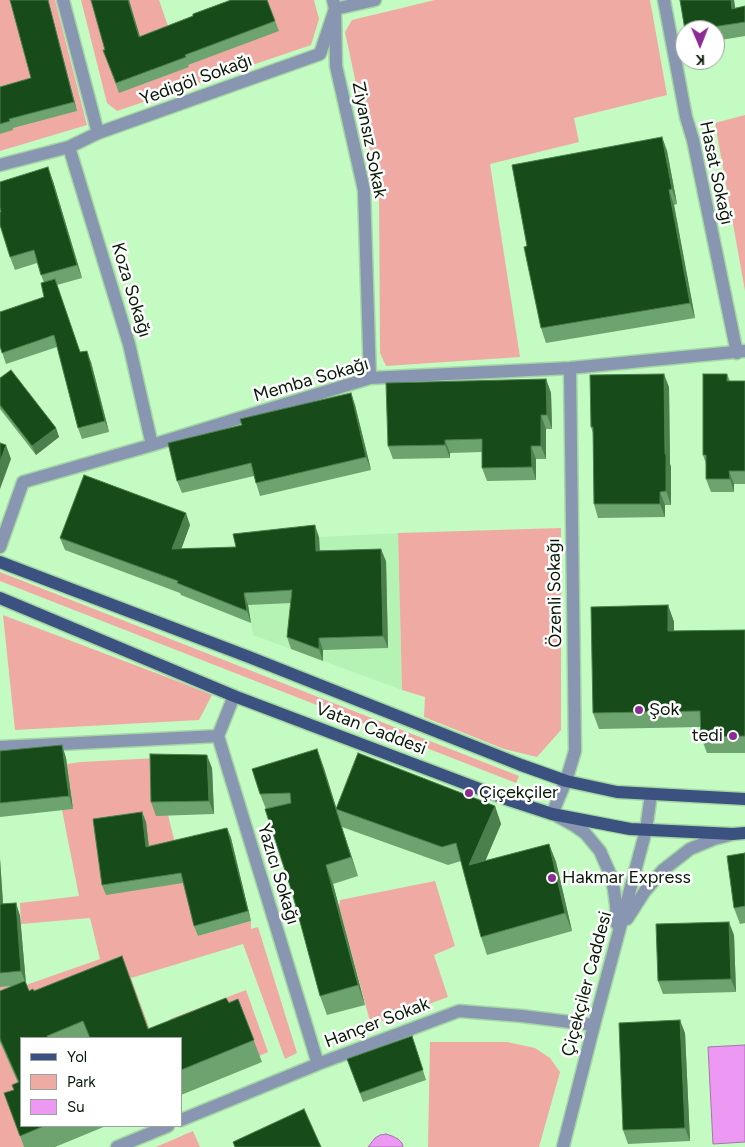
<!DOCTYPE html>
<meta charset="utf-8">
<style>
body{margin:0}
#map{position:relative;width:745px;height:1147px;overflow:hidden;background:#c3fbc2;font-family:Figtree,sans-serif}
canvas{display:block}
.legend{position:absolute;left:20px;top:1037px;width:162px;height:90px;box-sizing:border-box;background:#fff;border:1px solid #9ba39b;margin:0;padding:6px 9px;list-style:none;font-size:15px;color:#061a06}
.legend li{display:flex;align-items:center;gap:10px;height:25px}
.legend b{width:25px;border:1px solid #9ba39b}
.north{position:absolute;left:675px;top:20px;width:50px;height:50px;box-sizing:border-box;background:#fff;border:1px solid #9ba39b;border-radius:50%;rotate:179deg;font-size:14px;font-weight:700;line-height:20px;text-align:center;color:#061a06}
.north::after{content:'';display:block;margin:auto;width:18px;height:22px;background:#8b2b94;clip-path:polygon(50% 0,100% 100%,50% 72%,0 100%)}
</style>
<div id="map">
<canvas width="745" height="1147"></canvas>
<ul class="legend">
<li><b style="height:6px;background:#3b517f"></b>Yol</li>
<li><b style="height:14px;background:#f0aaa4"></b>Park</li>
<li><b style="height:14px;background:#ed98f3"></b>Su</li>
</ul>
<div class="north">K</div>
</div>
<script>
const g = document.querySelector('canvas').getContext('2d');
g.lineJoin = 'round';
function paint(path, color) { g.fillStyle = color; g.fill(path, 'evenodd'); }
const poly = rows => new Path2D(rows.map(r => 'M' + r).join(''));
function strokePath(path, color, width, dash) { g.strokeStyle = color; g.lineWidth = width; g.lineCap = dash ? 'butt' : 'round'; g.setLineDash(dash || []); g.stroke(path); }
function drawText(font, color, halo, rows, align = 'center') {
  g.font = font + ' Figtree,sans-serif'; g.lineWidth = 5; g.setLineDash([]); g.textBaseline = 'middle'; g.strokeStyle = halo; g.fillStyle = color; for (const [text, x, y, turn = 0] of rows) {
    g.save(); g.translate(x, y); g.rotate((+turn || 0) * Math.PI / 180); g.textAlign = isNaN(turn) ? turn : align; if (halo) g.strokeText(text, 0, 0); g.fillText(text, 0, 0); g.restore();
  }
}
const built = poly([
 [398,533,402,690,253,635,238,546,319,537]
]);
const green = poly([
 [0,0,55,0,87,125,0,151],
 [81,0,159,0,168,26,235,2,235,0,314,0,319,19,311,45,117,111,107,103],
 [435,0,650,0,667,95,574,118,579,142,490,164,520,357,386,366,380,353,379,192,345,32,352,20],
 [745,115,745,291,715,123],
 [561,528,561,730,537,757,504,749,424,717,425,697,402,690,398,533],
 [0,572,519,776,516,783,0,581],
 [3,615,177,681,212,695,199,720,15,730],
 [157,758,156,815,168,815,198,936,251,921,251,929,258,927,297,1053,285,1059,243,944,131,978,153,1038,21,1038,21,1106,13,1115,24,1147,0,1147,0,987,26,985,100,959,90,918,21,924,20,903,79,896,62,810,73,809,67,764,81,762],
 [435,881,455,946,434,955,448,997,371,1025,339,907,340,900],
 [246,990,268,1052,259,1056,178,1038,170,1019],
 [430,1042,507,1042,535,1048,550,1058,560,1072,539,1147,428,1147],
 [193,1131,200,1147,156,1147]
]);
const water = poly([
 [745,1045,745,1142,713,1144,708,1047,745,1045],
 [386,1134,392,1136,398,1139,402,1143,403,1147,368,1147,375,1138,380,1135,386,1134]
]);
const minor = poly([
 [63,0,98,133],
 [333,0,335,9,336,66,364,190,370,378],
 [664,0,686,117,693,140,737,353],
 [69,147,129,344,152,445],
 [0,165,69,147,98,133,320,54,335,9,375,0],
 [0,547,23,482,152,445,370,378,570,368,745,351],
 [234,696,218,736,318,1064],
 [0,747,218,736],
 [552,814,566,781,575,751,570,368],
 [181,1120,318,1064,459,1011,522,1016,594,1025],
 [117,1147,168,1126]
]);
const tertiary = poly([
 [557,816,575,826,585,833,600,851,611,876,614,890,616,905,617,924],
 [627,919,645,891,663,870,690,849,714,839,730,835],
 [563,1147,594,1025,646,830,651,794]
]);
const primary = poly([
 [0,562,249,657,521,765,566,781,617,792,745,799],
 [0,598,234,696,506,799,552,814,630,829,733,834,745,833]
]);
const wall = poly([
 [48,0,77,111,13,128,13,130,0,134,0,87,31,78],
 [91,0,129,0,140,37,267,0,279,31,188,65,189,67,119,93,103,50,105,50],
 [680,0,734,0,735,8,745,6,745,36,715,41,715,30,685,30],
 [662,137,667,151,677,204,674,205,695,318,546,343,541,328,527,246],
 [53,181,82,278,57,285,80,352,91,362,109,432,82,439,78,428,57,347,6,364,0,346,44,297,44,283,37,263,15,270,10,257,1,212],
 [727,374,730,381,745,381,745,484,734,484,734,492,711,492,706,479,706,464,703,455],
 [0,378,56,428,59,437,36,455,0,409],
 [546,379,551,393,552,429,546,429,546,459,536,459,536,480,487,481,482,468,482,452,450,453,450,458,393,459,388,446],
 [669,387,670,464,671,467,671,505,665,505,665,517,598,518,594,504,593,433,591,427],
 [351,393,355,405,371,470,260,496,254,476,182,493,177,481,242,425],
 [190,525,181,549,236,547,319,537,320,550,386,561,388,648,323,650,323,661,291,649,287,637,291,603,248,605,251,623,181,595,180,593,65,550,60,538],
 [668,605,674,622,674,631,745,630,745,753,707,753,701,737,701,727,599,729,593,713],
 [62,745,66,758,73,809,0,817,0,751],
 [317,749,336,808,495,806,501,824,485,861,549,844,556,862,572,931,487,955,481,937,461,861,448,865,342,827,341,825,358,876,333,884,365,1005,327,1015,320,996,292,892,266,809,260,794],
 [212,768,214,814,156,816,151,802],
 [142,812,146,822,149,847,227,828,231,838,251,921,198,936,194,926,183,883,106,895,102,885],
 [745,853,745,923,740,924,734,908],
 [0,859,3,904,16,903,20,916,26,984,29,991,34,991,148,1029,238,999,262,1062,181,1095,181,1038,21,1038,21,1126,106,1126,55,1147,24,1147,4,1093,14,1090,18,1083,0,1042,0,991,14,986,0,987],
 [734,935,736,992,663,994,658,981],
 [685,1033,690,1141,628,1144,623,1130],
 [415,1045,426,1080,363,1102,347,1059]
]);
const shadedWall = poly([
 [48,0,77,111,74,102],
 [128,0,129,0,143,47,139,37],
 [731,0,734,0,737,22,732,9],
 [662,137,667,151,677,204,672,189],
 [48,167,53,181,82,278,77,265],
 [669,190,674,205,695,318,690,303],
 [87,351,91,362,109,432,105,421],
 [664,374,669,387,670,464,671,467,671,505,666,491],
 [546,379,551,393,552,429,547,415],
 [351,393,355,405,371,470,366,457],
 [541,415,546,429,546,459,541,446],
 [56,428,59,437,36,455,32,446],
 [445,440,450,453,450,458,445,445],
 [6,445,11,459,0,489,0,462],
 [531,446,536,459,536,480,532,467],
 [729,471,734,484,734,492,730,479],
 [660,492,665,505,665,517,660,504],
 [186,513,190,525,177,561,172,549],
 [315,525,319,537,320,563,316,551],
 [381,549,386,561,388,648,383,636],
 [244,593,248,605,251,623,247,611],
 [668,605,674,622,674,648,668,631],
 [319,638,323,650,323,661,319,649],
 [62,745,66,758,73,809,69,796],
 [317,749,324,768,337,810,336,809,358,876,351,857],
 [207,755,212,768,214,814,209,801],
 [495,806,501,824,476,883,469,865],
 [142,812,146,822,150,857,146,847],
 [227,828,231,838,251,921,248,911],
 [549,844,556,862,572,931,565,913],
 [0,859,4,918,0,908],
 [326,865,333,884,365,1005,358,985],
 [16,903,20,916,26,984,37,1013,21,971],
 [729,922,734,935,736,992,731,979],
 [680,1020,685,1033,690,1141,685,1128]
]);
const building = poly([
 [10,0,48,0,74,102,9,119,10,121,0,124,0,87,31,78,10,0],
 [91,0,128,0,139,37,193,16,193,14,231,0,267,0,275,21,185,55,186,57,116,83,103,50,105,50,91,0],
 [680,0,731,0,732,9,745,6,745,22,693,30,685,30,680,0],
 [662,137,672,189,669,190,690,303,541,328,524,247,527,246,512,165,662,137],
 [48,167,77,265,41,275,34,250,10,257,0,225,0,212,1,212,0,208,0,182,48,167],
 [55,279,80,352,87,351,105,421,78,428,54,335,2,353,0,346,0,312,44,297,41,283,55,279],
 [11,370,56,428,32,446,0,405,0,378,11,370],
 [664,374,665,454,666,454,666,491,660,492,660,504,594,504,593,427,591,427,590,375,664,374],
 [703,374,727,374,727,381,745,381,745,471,729,471,730,479,706,479,706,455,703,455,703,374],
 [546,379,547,415,541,415,541,446,531,446,532,467,482,468,482,439,445,440,445,445,388,446,386,383,546,379],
 [351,393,366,457,256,483,251,463,177,481,168,443,242,425,240,419,351,393],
 [0,443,6,445,0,462,0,443],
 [84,475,186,513,172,549,236,547,233,534,315,525,316,551,381,549,383,636,319,638,319,649,287,637,292,590,244,593,247,611,177,583,178,581,60,538,84,475],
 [668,605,668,631,745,630,745,736,701,737,700,711,593,713,591,607,668,605],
 [62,745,69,796,0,803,0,751,62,745],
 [317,749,351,857,326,865,358,985,320,996,292,892,265,809,291,803,290,793,260,794,252,769,317,749],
 [358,753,495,806,469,865,549,844,565,913,481,937,456,843,442,847,336,809,358,753],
 [150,754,207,755,209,801,151,802,150,754],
 [142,812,146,847,227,828,248,911,194,926,181,873,102,885,93,819,142,812],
 [745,853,745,906,734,908,727,856,745,853],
 [16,903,21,971,0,973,0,904,16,903],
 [729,922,731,979,658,981,656,924,729,922],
 [122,956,148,1029,226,998,229,1003,238,999,254,1040,181,1070,181,1038,90,1038,83,1021,47,1036,48,1038,21,1038,21,1126,44,1126,20,1136,4,1093,14,1090,12,1085,19,1082,0,1039,0,991,25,981,29,991,33,989,34,991,122,956],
 [680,1020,685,1128,623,1130,619,1023,680,1020],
 [412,1036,423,1070,360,1093,347,1059,412,1036],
 [304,1109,321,1147,235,1147,233,1142,304,1109]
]);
const markers = [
 [639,710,5,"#8b2b94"],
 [733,736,5,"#8b2b94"],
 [469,793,5,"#8b2b94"],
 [552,878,5,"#8b2b94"]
];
const streetNames = [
 ["Yedigöl Sokağı",196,80,-20],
 ["Ziyansız Sokak",369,140,79],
 ["Hasat Sokağı",716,173,78],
 ["Koza Sokağı",131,290,73],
 ["Memba Sokağı",311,380,-16],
 ["Özenli Sokağı",555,593,-91],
 ["Vatan Caddesi",371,729,21],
 ["Yazıcı Sokağı",278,874,73],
 ["Çiçekçiler Caddesi",587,984,-75],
 ["Hançer Sokak",377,1023,-21]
];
const poiNames = [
 ["Şok",649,710],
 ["tedi",723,736,"right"],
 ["Çiçekçiler",479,793],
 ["Hakmar Express",562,878]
];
paint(built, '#b5f3b4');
paint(green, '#f0aaa4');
paint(water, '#ed98f3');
strokePath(water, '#a872ac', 1);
strokePath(minor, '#a5d7a4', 15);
strokePath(tertiary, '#a5d7a4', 15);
strokePath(primary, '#a5d7a4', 15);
strokePath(minor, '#8996b1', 12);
strokePath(tertiary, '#8996b1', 12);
strokePath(primary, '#3b517f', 12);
paint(wall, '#6da36e');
paint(shadedWall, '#4b804c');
paint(building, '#174b1a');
strokePath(building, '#4b804c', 1);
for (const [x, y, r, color] of markers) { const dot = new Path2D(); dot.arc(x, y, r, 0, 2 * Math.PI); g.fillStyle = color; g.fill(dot); strokePath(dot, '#fff', 2); }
drawText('18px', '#061a06', '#fff', streetNames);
drawText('18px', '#061a06', '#fff', poiNames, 'left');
</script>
